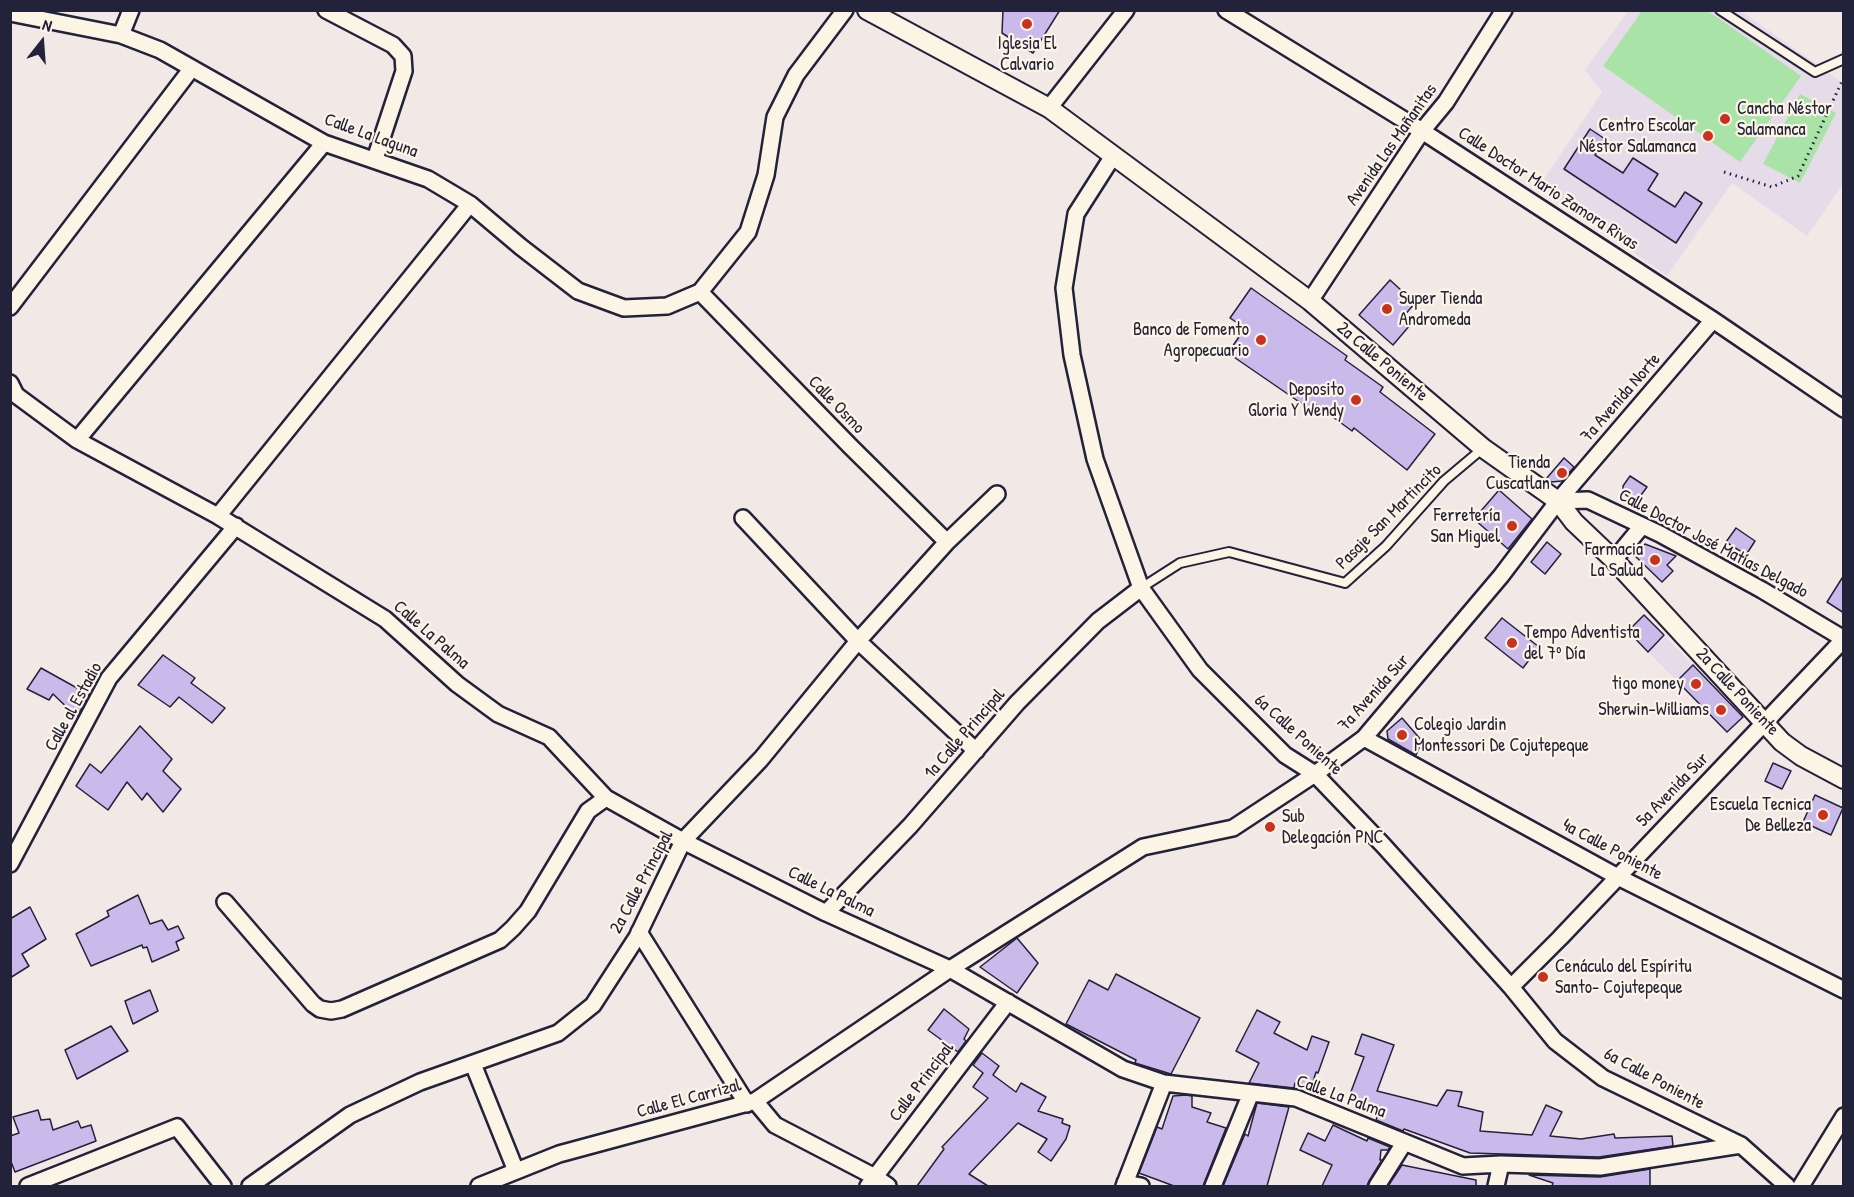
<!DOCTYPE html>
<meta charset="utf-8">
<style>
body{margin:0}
#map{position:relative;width:1854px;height:1197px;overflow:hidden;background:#f2e9e6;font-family:"Patrick Hand",sans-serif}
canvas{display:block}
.frame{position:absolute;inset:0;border:12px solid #22223b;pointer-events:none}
.north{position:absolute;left:12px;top:12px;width:60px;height:60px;-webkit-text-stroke:4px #fcf5e5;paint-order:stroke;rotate:17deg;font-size:16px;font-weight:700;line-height:24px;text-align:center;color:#22223b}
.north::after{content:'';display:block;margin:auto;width:21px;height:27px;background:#22223b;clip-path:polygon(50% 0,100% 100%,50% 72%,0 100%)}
</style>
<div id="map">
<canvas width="1854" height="1197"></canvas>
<div class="frame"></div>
<div class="north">N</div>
</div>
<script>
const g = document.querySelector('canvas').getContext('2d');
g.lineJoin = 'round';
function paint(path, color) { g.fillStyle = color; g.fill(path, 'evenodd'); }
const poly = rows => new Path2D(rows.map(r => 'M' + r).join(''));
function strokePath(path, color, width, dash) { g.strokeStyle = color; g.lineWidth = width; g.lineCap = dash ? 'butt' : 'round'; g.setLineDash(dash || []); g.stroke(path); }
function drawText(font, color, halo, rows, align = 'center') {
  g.font = font + ' "Patrick Hand",sans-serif'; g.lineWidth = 4.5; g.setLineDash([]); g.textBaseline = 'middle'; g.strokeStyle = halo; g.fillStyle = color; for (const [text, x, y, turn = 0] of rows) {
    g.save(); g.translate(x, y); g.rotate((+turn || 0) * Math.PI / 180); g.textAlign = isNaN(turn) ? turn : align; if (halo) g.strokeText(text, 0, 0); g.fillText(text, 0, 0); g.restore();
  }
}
const built = poly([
 [1628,11,1741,11,1843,83,1843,184,1807,236,1732,183,1667,276,1543,189,1544,179,1602,92,1585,70],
 [1664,635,1693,665,1677,681,1648,652]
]);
const green = poly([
 [1642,11,1708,11,1801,76,1740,162,1603,66],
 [1800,94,1836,113,1800,183,1763,164]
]);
const building = poly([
 [1003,10,1060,10,1033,53,1002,33,1003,10],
 [1590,129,1605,139,1595,155,1623,173,1633,158,1658,174,1648,190,1675,207,1685,192,1702,203,1676,243,1564,169,1590,129],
 [1390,280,1415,303,1403,317,1411,324,1393,345,1359,315,1390,280],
 [1251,288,1347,356,1345,360,1383,387,1380,392,1435,434,1407,470,1354,428,1352,431,1315,404,1311,410,1228,353,1245,328,1230,318,1251,288],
 [1564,458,1574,467,1562,481,1551,482,1546,479,1564,458],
 [1630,476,1647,487,1636,502,1626,495,1623,491,1623,486,1630,476],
 [1499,490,1532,519,1508,549,1474,519,1499,490],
 [1736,528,1755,541,1746,555,1726,542,1736,528],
 [1547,542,1561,554,1545,574,1531,562,1547,542],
 [1645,544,1676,556,1667,565,1673,571,1662,582,1634,555,1645,544],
 [1844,575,1844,613,1827,602,1844,575],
 [1644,615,1664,635,1648,652,1628,631,1644,615],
 [1502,618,1539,647,1523,668,1485,638,1502,618],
 [163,655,195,678,191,683,225,708,212,723,179,697,170,707,138,685,163,655],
 [1693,665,1743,717,1727,732,1677,681,1693,665],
 [41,668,77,688,80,684,90,693,77,717,53,694,49,700,27,689,41,668],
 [1402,718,1422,741,1416,755,1388,739,1387,731,1402,718],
 [140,726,172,759,163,771,181,789,163,812,147,793,142,800,127,782,108,810,76,786,90,764,101,773,140,726],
 [1773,763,1791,771,1782,789,1765,781,1773,763],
 [1815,795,1843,808,1831,835,1803,822,1815,795],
 [138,895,150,924,162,920,168,930,178,926,184,938,176,942,179,950,152,962,147,947,143,948,142,945,91,966,76,934,109,916,107,911,138,895],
 [30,907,46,939,22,954,29,966,10,978,10,919,30,907],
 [1017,938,1038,963,1017,993,980,967,1017,938],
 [1116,974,1200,1018,1171,1074,1135,1063,1136,1060,1066,1024,1089,980,1108,990,1116,974],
 [150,990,158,1011,133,1024,125,1001,150,990],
 [944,1009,969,1029,964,1039,966,1041,958,1052,928,1030,944,1009],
 [1257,1010,1280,1022,1274,1033,1307,1050,1312,1036,1329,1042,1318,1073,1316,1072,1311,1088,1295,1083,1294,1088,1249,1083,1259,1063,1236,1051,1257,1010],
 [111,1026,128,1051,77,1079,65,1050,111,1026],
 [1362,1034,1394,1045,1377,1091,1437,1106,1447,1090,1462,1092,1458,1106,1483,1112,1480,1131,1532,1135,1546,1105,1562,1112,1550,1136,1581,1139,1614,1134,1615,1138,1672,1136,1673,1146,1599,1157,1470,1153,1404,1129,1403,1131,1376,1120,1381,1108,1349,1097,1364,1057,1355,1054,1362,1034],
 [982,1053,999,1066,993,1075,1016,1092,1021,1083,1046,1097,1038,1111,1063,1119,1062,1123,1070,1126,1066,1139,1051,1161,1038,1152,1047,1139,1018,1123,969,1174,988,1186,917,1186,944,1149,942,1147,988,1098,973,1087,983,1073,973,1065,982,1053],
 [1186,1095,1192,1096,1192,1107,1211,1113,1207,1122,1226,1128,1203,1186,1174,1186,1139,1173,1157,1127,1162,1129,1173,1096,1186,1095],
 [1257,1103,1289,1107,1267,1186,1223,1186,1245,1134,1248,1136,1257,1103],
 [38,1110,41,1120,50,1119,53,1130,78,1121,81,1128,91,1125,96,1141,15,1172,10,1159,10,1136,19,1133,13,1117,38,1110],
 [1333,1125,1367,1141,1368,1138,1390,1147,1388,1150,1381,1150,1380,1160,1382,1160,1369,1181,1367,1186,1322,1186,1332,1165,1300,1150,1308,1133,1325,1141,1333,1125],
 [1402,1165,1476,1180,1476,1186,1388,1186,1402,1165],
 [1650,1169,1650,1186,1552,1186,1553,1183,1529,1175,1600,1177,1650,1169]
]);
const path = poly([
 [1724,172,1772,187,1798,176,1844,77]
]);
const service = poly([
 [1720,10,1815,72,1844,59],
 [1141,588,1180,563,1229,552,1345,583,1386,546,1444,481,1482,449]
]);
const minor = poly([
 [326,10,393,45,403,56,404,71,375,159],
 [1226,10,1422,131,1713,320,1844,409],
 [10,13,121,35,160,50,324,143,428,179,470,204,521,247,578,291,624,308,667,306,700,292,748,232,766,175,775,117,796,75,845,10],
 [121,35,131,10],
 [1049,108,1126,10],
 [1113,156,1076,214,1064,288,1072,355,1095,459,1141,588,1200,670,1285,755,1315,774,1383,845,1511,987,1555,1041,1603,1078,1741,1145,1787,1186],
 [700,292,850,446,947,542],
 [1310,301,1422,131,1446,102,1504,10],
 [10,307,192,68],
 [10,383,16,395,77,440,218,516,385,619,457,684,498,714,549,737,606,798,683,841,826,913,950,969,1123,1069,1164,1083,1296,1098,1463,1166,1501,1164,1600,1167,1741,1145],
 [77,440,324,143],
 [218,516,470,204],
 [743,518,858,641,976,751],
 [1614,560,1642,526],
 [1364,738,1618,877,1844,990],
 [10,864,109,678,236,526],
 [225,902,313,1004,320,1009,331,1011,342,1009,500,940,513,928,528,911,588,811,606,798],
 [826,913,910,826,1017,703,1098,621,1141,588],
 [639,932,747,1104],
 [1511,987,1560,938,1844,639,1762,590,1660,534,1588,500,1558,501],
 [473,1064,516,1171],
 [755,1101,775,1125,875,1177,888,1186],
 [1125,1183,1141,1186],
 [28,1186,177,1127,223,1186],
 [250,1186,350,1115,420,1082,558,1033,593,1005,637,937,683,841,761,759,858,641,947,542,997,494],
 [479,1186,559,1154,755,1101,950,969,1143,847,1233,828,1315,774,1364,738,1501,576,1558,501,1713,320],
 [868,1186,1008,1002],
 [1124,1186,1164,1083],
 [1213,1186,1251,1093],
 [1377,1186,1404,1143],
 [1496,1186,1501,1164],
 [1801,1186,1844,1116]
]);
const tertiary = poly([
 [867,10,1049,108,1310,301,1483,448,1558,501,1574,522,1614,560,1782,742,1801,756,1844,779]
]);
const markers = [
 [1027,24,6,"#c8321e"],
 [1725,119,6,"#c8321e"],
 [1708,136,6,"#c8321e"],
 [1387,309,6,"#c8321e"],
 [1261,340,6,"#c8321e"],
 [1356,400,6,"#c8321e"],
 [1562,473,6,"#c8321e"],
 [1512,526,6,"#c8321e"],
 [1655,560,6,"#c8321e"],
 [1512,643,6,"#c8321e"],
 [1696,684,6,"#c8321e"],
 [1721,710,6,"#c8321e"],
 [1402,735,6,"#c8321e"],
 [1823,815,6,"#c8321e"],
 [1270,827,6,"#c8321e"],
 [1543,977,6,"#c8321e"]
];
const poiNames = [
 ["Iglesia El",1027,44,"center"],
 ["Calvario",1027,65,"center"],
 ["Cancha Néstor",1737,109,"left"],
 ["Salamanca",1737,130,"left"],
 ["Centro Escolar",1696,126],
 ["Néstor Salamanca",1696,147],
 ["Super Tienda",1399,299,"left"],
 ["Andromeda",1399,320,"left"],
 ["Banco de Fomento",1249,330],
 ["Agropecuario",1249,351],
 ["Deposito",1344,390],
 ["Gloria Y Wendy",1344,411],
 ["Tienda",1550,463],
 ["Cuscatlan",1550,484],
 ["Ferretería",1500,516],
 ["San Miguel",1500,537],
 ["Farmacia",1643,550],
 ["La Salud",1643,571],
 ["Tempo Adventista",1524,633,"left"],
 ["del 7º Día",1524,654,"left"],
 ["tigo money",1684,684],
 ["Sherwin-Williams",1709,710],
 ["Colegio Jardin",1414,725,"left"],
 ["Montessori De Cojutepeque",1414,746,"left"],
 ["Escuela Tecnica",1811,805],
 ["De Belleza",1811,826],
 ["Sub",1282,817,"left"],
 ["Delegación PNC",1282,838,"left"],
 ["Cenáculo del Espíritu",1555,967,"left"],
 ["Santo- Cojutepeque",1555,988,"left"]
];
const streetNames = [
 ["Calle La Laguna",371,136,20],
 ["Avenida Las Mañanitas",1392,145,-55],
 ["Calle Doctor Mario Zamora Rivas",1548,189,33],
 ["2a Calle Poniente",1382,362,40],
 ["7a Avenida Norte",1621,398,-49],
 ["Calle Osmo",836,405,46],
 ["Pasaje San Martincito",1389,517,-45],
 ["Calle Doctor José Matías Delgado",1713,544,28],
 ["Calle La Palma",431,635,41],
 ["2a Calle Poniente",1737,692,47],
 ["7a Avenida Sur",1374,693,-48],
 ["Calle al Estadio",74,707,-61],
 ["1a Calle Principal",965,734,-49],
 ["6a Calle Poniente",1298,735,42],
 ["5a Avenida Sur",1673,790,-46],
 ["4a Calle Poniente",1612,850,28],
 ["2a Calle Principal",642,882,-62],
 ["Calle La Palma",831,892,26],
 ["6a Calle Poniente",1654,1079,28],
 ["Calle Principal",922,1082,-53],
 ["Calle La Palma",1341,1097,20],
 ["Calle El Carrizal",689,1099,-15]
];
paint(built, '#e6dbe8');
paint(green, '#aae3a7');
paint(building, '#cabaeb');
strokePath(building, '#22223b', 1.5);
strokePath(service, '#22223b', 12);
strokePath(minor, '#22223b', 20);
strokePath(tertiary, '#22223b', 22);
strokePath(path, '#22223b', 3, [1.5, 4.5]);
strokePath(service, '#fcf5e5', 8);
strokePath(minor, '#fcf5e5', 15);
strokePath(tertiary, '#fcf5e5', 18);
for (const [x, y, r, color] of markers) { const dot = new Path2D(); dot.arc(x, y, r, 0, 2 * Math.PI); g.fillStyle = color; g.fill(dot); strokePath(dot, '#fcf5e5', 2); }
drawText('18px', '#22223b', '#fcf5e5', poiNames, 'right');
drawText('18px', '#22223b', '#fcf5e5', streetNames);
</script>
